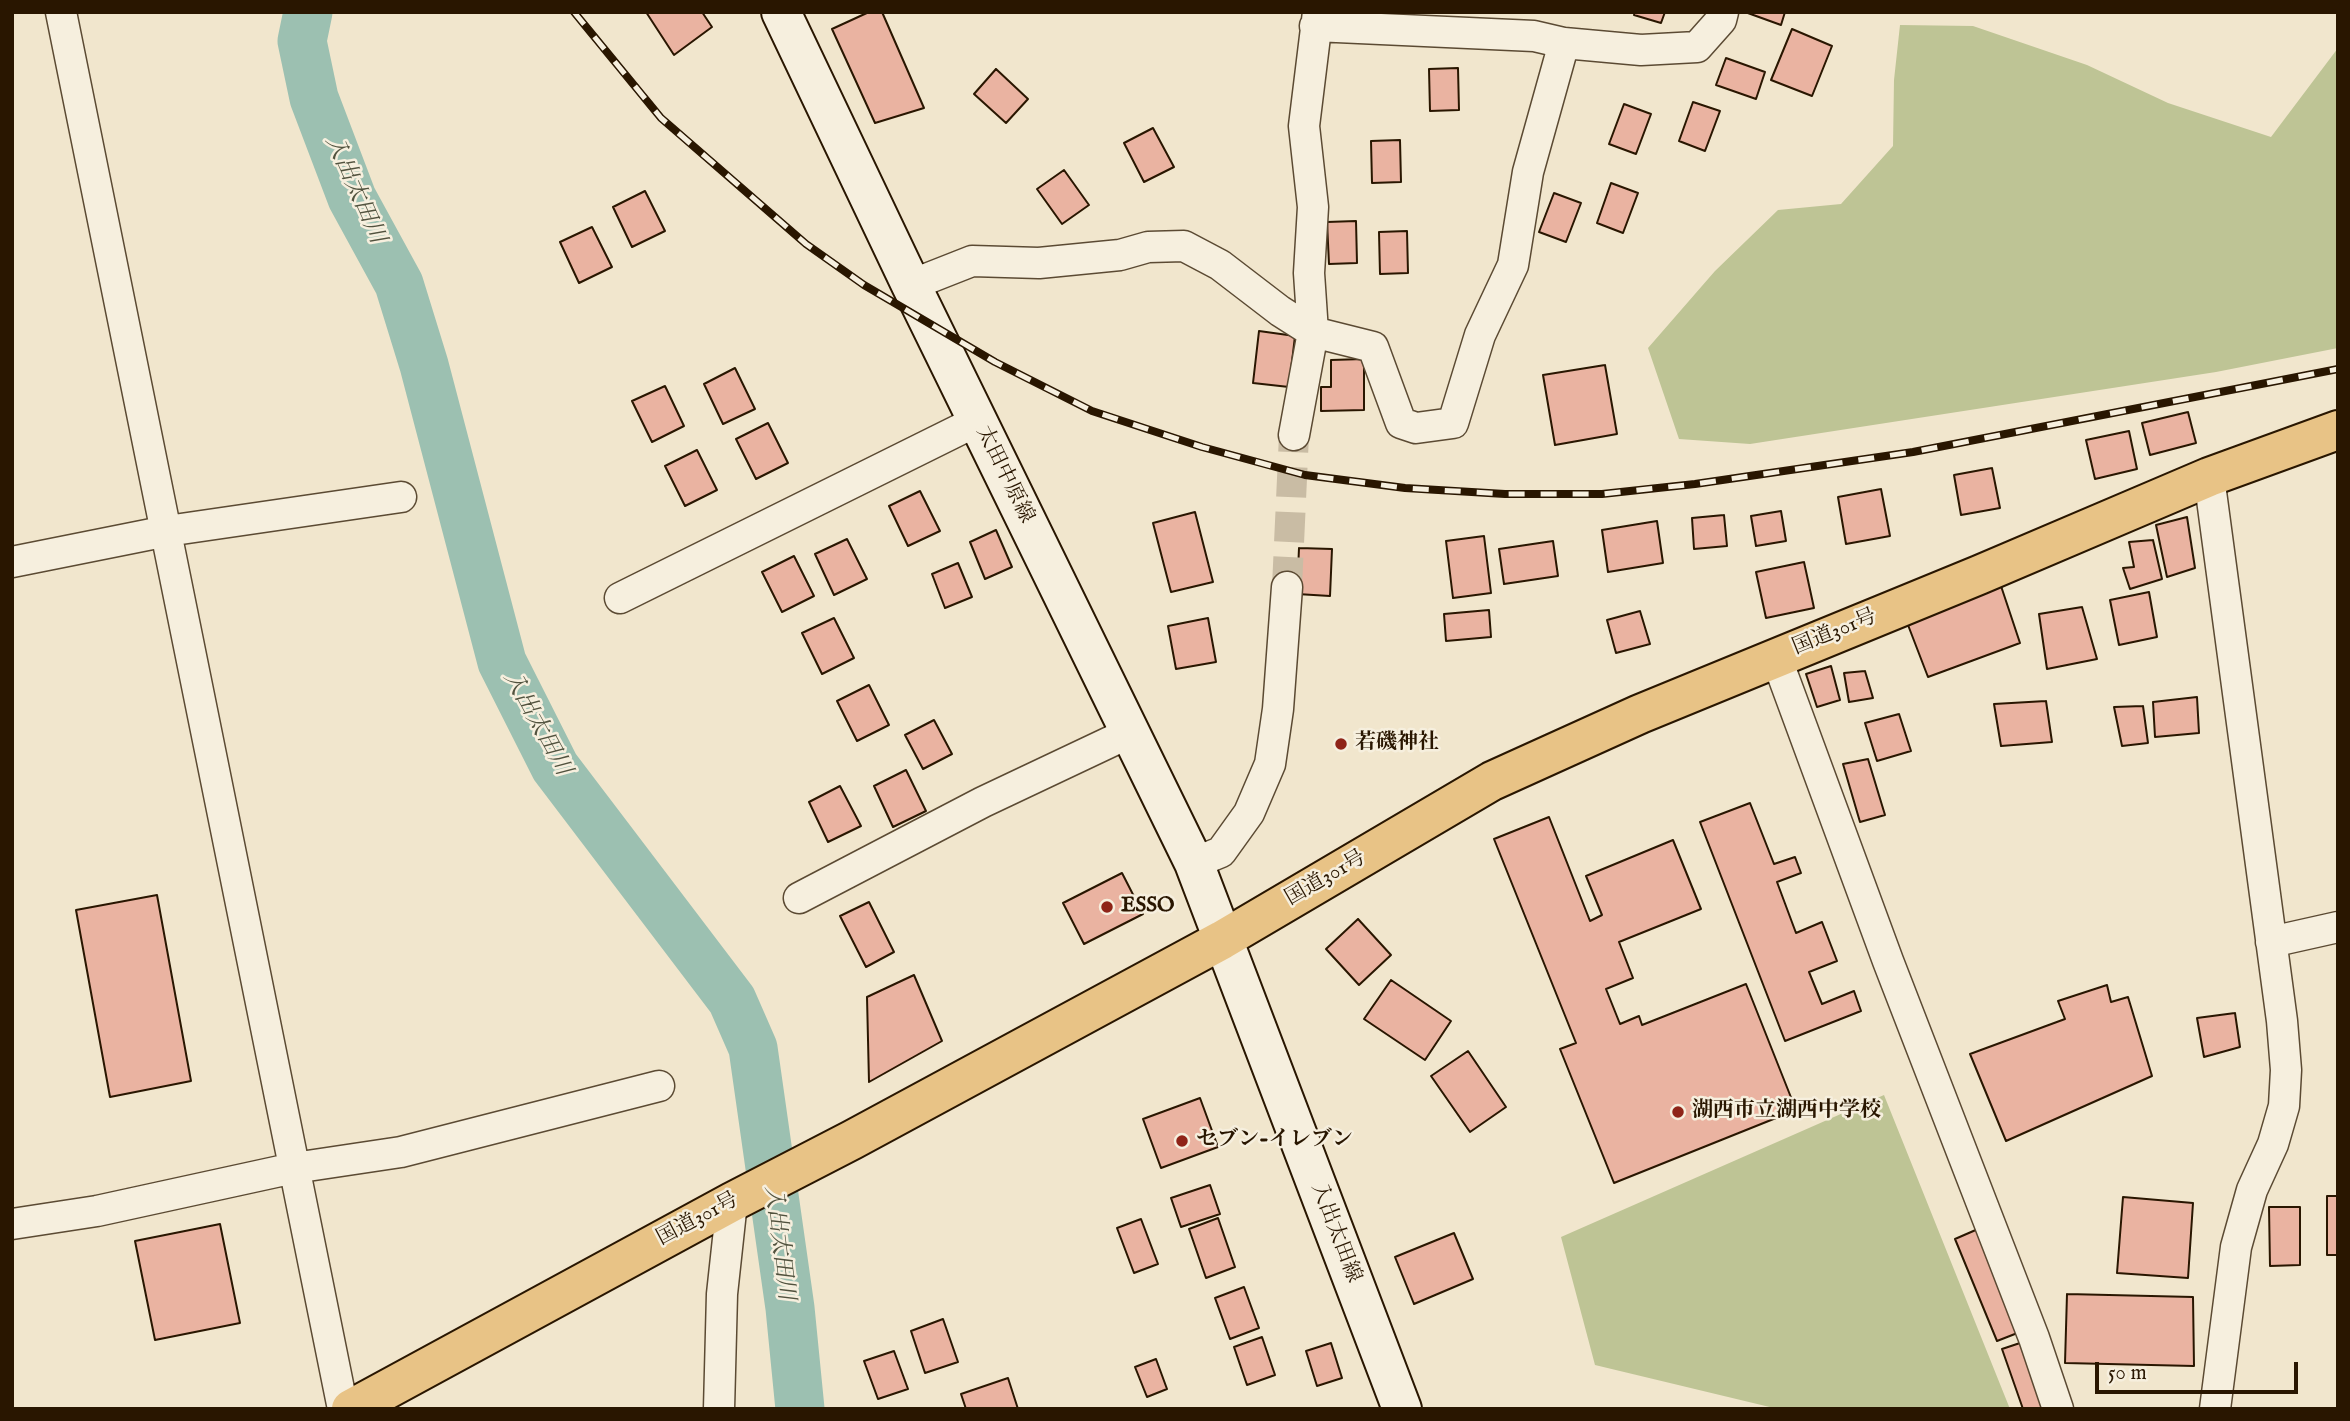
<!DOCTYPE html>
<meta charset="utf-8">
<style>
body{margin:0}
#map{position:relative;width:2350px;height:1421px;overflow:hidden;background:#f1e6cd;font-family:"IM FELL English",serif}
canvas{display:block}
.frame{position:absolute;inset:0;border:14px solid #291600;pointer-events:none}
.scale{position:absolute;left:2095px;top:1362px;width:203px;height:32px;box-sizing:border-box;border:4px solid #291600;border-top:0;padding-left:9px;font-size:21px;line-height:24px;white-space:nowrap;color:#291600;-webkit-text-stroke:5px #f6efde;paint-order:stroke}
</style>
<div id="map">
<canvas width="2350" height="1421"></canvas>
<div class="frame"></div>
<div class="scale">50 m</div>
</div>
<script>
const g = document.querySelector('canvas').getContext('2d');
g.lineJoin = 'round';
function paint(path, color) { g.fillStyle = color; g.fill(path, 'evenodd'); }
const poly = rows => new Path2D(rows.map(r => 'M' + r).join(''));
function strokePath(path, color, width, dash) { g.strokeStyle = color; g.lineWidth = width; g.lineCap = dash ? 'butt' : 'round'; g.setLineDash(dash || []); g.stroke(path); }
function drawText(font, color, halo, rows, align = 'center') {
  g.font = font + ' "IM FELL English","Noto Serif JP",serif'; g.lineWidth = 5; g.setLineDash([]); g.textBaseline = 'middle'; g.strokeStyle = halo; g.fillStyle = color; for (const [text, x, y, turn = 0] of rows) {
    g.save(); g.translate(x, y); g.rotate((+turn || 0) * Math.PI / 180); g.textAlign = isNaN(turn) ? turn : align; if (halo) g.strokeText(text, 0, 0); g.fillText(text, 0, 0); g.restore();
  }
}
const green = poly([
 [1900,25,1973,26,2087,65,2168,103,2271,137,2338,48,2338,348,2216,372,1750,444,1679,439,1648,348,1715,271,1778,210,1841,204,1893,146,1894,80],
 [1884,1095,2010,1409,1778,1409,1595,1365,1561,1237]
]);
const river = poly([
 [308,12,302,41,314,98,352,198,399,284,424,365,502,662,555,767,732,1000,753,1048,790,1308,800,1409]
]);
const building = poly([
 [646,12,702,12,712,27,674,55,646,12],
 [869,12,882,12,924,108,875,123,832,29,869,12],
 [1635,12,1665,12,1661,23,1634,15,1635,12],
 [1745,12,1785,12,1781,25,1745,12],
 [1792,29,1832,46,1812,96,1771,80,1792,29],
 [1726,58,1765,72,1756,99,1716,85,1726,58],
 [1458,68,1459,110,1430,111,1429,69,1458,68],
 [996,69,1028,99,1006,123,974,94,996,69],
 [1693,102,1720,111,1705,151,1679,141,1693,102],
 [1624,104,1651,114,1636,154,1609,144,1624,104],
 [1153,128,1174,167,1144,182,1124,143,1153,128],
 [1400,140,1401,182,1372,183,1371,141,1400,140],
 [1064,170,1089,205,1062,224,1037,189,1064,170],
 [1611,183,1638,193,1623,233,1597,223,1611,183],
 [645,191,665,231,632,247,613,207,645,191],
 [1554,193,1581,203,1566,242,1539,232,1554,193],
 [1356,221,1357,263,1329,264,1327,222,1356,221],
 [592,227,612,267,579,283,560,242,592,227],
 [1407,231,1408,273,1380,274,1379,232,1407,231],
 [1259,331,1295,336,1289,387,1253,383,1259,331],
 [1364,359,1364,410,1321,411,1321,387,1331,387,1331,360,1364,359],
 [1605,365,1617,434,1555,445,1543,375,1605,365],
 [735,368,755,409,723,424,704,384,735,368],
 [665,386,684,426,652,442,632,401,665,386],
 [2188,412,2196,443,2150,455,2142,423,2188,412],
 [768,423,788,463,756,479,736,439,768,423],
 [2129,431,2137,469,2095,479,2086,440,2129,431],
 [697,450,717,490,685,506,665,466,697,450],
 [1992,468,2000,508,1961,515,1954,475,1992,468],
 [1881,489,1890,536,1846,544,1838,497,1881,489],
 [920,491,940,531,908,546,889,506,920,491],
 [1781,511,1786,541,1756,546,1751,516,1781,511],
 [1195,512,1213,582,1171,592,1153,523,1195,512],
 [1724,515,1727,546,1694,549,1692,518,1724,515],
 [2187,517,2195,568,2167,577,2156,525,2187,517],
 [1657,521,1663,563,1608,572,1602,530,1657,521],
 [996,530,1012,567,985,579,970,542,996,530],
 [1484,536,1491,593,1453,598,1446,541,1484,536],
 [847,539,867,579,834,595,815,554,847,539],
 [2153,540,2162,579,2130,589,2123,568,2134,567,2129,542,2153,540],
 [1553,541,1558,576,1504,584,1499,549,1553,541],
 [1299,548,1332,549,1330,596,1297,594,1299,548],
 [794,556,814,596,782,612,762,572,794,556],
 [1804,562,1814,608,1766,618,1756,572,1804,562],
 [958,563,972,597,945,608,932,574,958,563],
 [2001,586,2020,643,1928,677,1908,625,2001,586],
 [2149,592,2157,637,2119,645,2110,600,2149,592],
 [2082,607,2097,659,2047,669,2039,614,2082,607],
 [1489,610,1491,637,1446,641,1444,614,1489,610],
 [1640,611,1650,644,1616,653,1607,620,1640,611],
 [834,618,854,658,822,674,802,633,834,618],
 [1208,618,1216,662,1176,669,1168,626,1208,618],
 [1831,666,1840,700,1817,707,1806,674,1831,666],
 [1865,671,1873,698,1849,702,1844,673,1865,671],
 [869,685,889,725,857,741,837,701,869,685],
 [2197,697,2199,733,2155,737,2153,702,2197,697],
 [2046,701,2052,742,2001,746,1994,704,2046,701],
 [2143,706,2148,743,2122,746,2114,707,2143,706],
 [1899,714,1911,751,1877,761,1865,723,1899,714],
 [934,720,952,754,923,769,905,735,934,720],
 [1868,759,1885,815,1860,822,1843,764,1868,759],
 [906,770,926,811,893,827,874,786,906,770],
 [840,786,861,826,828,842,809,802,840,786],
 [1750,803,1774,864,1795,857,1801,873,1777,882,1796,933,1822,922,1837,961,1809,972,1822,1004,1854,991,1861,1011,1785,1041,1700,822,1750,803],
 [1549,817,1590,921,1602,915,1586,876,1673,840,1701,909,1619,942,1633,978,1606,989,1620,1024,1639,1016,1642,1025,1746,984,1796,1110,1614,1183,1560,1049,1576,1043,1494,839,1549,817],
 [1122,873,1143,914,1084,944,1063,903,1122,873],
 [157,895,191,1081,110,1097,76,910,157,895],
 [869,902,894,952,866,967,840,916,869,902],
 [1358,919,1391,955,1359,985,1326,949,1358,919],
 [914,975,942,1041,869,1082,867,997,914,975],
 [1391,980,1451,1021,1425,1060,1364,1019,1391,980],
 [2107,985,2111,1002,2128,997,2152,1076,2006,1141,1970,1054,2065,1019,2058,1001,2107,985],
 [2235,1013,2240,1047,2204,1057,2197,1018,2235,1013],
 [1468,1051,1506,1107,1470,1132,1431,1076,1468,1051],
 [1200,1098,1218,1147,1161,1168,1143,1119,1200,1098],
 [1210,1185,1220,1214,1181,1227,1171,1198,1210,1185],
 [2327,1196,2338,1196,2338,1255,2327,1255,2327,1196],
 [2123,1197,2193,1203,2188,1278,2117,1273,2123,1197],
 [2269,1207,2300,1207,2300,1265,2270,1266,2269,1207],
 [1218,1218,1235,1267,1206,1278,1189,1229,1218,1218],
 [1141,1219,1158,1264,1134,1273,1117,1228,1141,1219],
 [220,1224,240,1323,155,1340,135,1241,220,1224],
 [1978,1229,2020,1332,1997,1341,1955,1239,1978,1229],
 [1454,1233,1473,1279,1414,1304,1395,1257,1454,1233],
 [1244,1287,1259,1328,1230,1339,1215,1298,1244,1287],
 [2067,1294,2193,1297,2194,1366,2065,1363,2067,1294],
 [943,1319,958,1362,925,1373,911,1331,943,1319],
 [1262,1337,1275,1375,1247,1385,1234,1347,1262,1337],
 [2023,1342,2046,1409,2023,1409,2002,1349,2023,1342],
 [1331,1343,1342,1378,1317,1386,1306,1351,1331,1343],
 [894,1351,908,1389,878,1399,864,1361,894,1351],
 [1156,1359,1167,1389,1147,1397,1135,1367,1156,1359],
 [1008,1378,1018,1409,966,1409,961,1394,1008,1378]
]);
const streetTunnel = poly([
 [1287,587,1294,435]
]);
const street = poly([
 [61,12,343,1409],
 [1315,26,1534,36,1564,43,1641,50,1697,47,1721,20,1723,12],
 [911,285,972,261,1039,263,1120,255,1148,247,1184,246,1220,265,1280,311,1313,332,1373,347,1401,423,1416,428,1453,423,1480,335,1513,265,1528,172,1564,43],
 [1294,435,1313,332,1309,273,1313,207,1304,126,1318,12],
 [2209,477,2282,1021,2286,1070,2284,1106,2273,1144,2252,1190,2236,1247,2215,1409],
 [12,562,167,531,401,497],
 [620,598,977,421],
 [1776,657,1888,961,2034,1338,2058,1409],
 [1194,863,1221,852,1249,813,1270,764,1278,709,1287,587],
 [799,898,983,802,1131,732],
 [2271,942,2338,927],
 [12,1224,97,1211,294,1168,401,1152,659,1086],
 [719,1409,722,1294,732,1202]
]);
const secondary = poly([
 [781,12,911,285,1194,863,1402,1409]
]);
const highway = poly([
 [351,1409,732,1202,852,1140,1222,940,1492,781,1640,714,1979,575,2209,477,2338,430]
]);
const rail = poly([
 [574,12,661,118,806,244,864,285,995,362,1092,411,1202,447,1305,475,1405,488,1505,494,1602,494,1695,484,1913,452,2338,369]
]);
const markers = [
 [1341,744,7,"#8f2418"],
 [1107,907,7,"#8f2418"],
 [1678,1112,7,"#8f2418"],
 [1182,1141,7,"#8f2418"]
];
const streetNames = [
 ["太田中原線",1004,475,64],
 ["国道301号",1835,633,-22],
 ["国道301号",1326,879,-30],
 ["国道301号",698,1220,-28],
 ["入出太田線",1335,1233,69]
];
const poiNames = [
 ["若磯神社",1355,744],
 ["ESSO",1121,907],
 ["湖西市立湖西中学校",1692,1112],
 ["セブン-イレブン",1196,1141]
];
const waterNames = [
 ["入出太田川",354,190,66],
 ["入出太田川",536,724,61],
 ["入出太田川",778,1243,83]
];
paint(green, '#bec495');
strokePath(river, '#9cc0b1', 49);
paint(building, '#eab3a1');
strokePath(building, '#291600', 2);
strokePath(streetTunnel, '#c9bca4', 30, [30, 15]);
strokePath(street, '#5b4a33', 33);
strokePath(secondary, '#291600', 42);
strokePath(highway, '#291600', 42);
strokePath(street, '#f6efde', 30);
strokePath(secondary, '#f6efde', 38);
strokePath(highway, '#e8c386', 38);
strokePath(rail, '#291600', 8);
strokePath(rail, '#f6efde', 5, [16]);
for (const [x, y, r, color] of markers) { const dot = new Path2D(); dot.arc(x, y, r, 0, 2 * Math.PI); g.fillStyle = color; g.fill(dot); strokePath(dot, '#f6efde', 2.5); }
drawText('21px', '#291600', '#f6efde', streetNames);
drawText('bold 21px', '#291600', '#f6efde', poiNames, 'left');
drawText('italic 23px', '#51523e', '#f6efde', waterNames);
</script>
